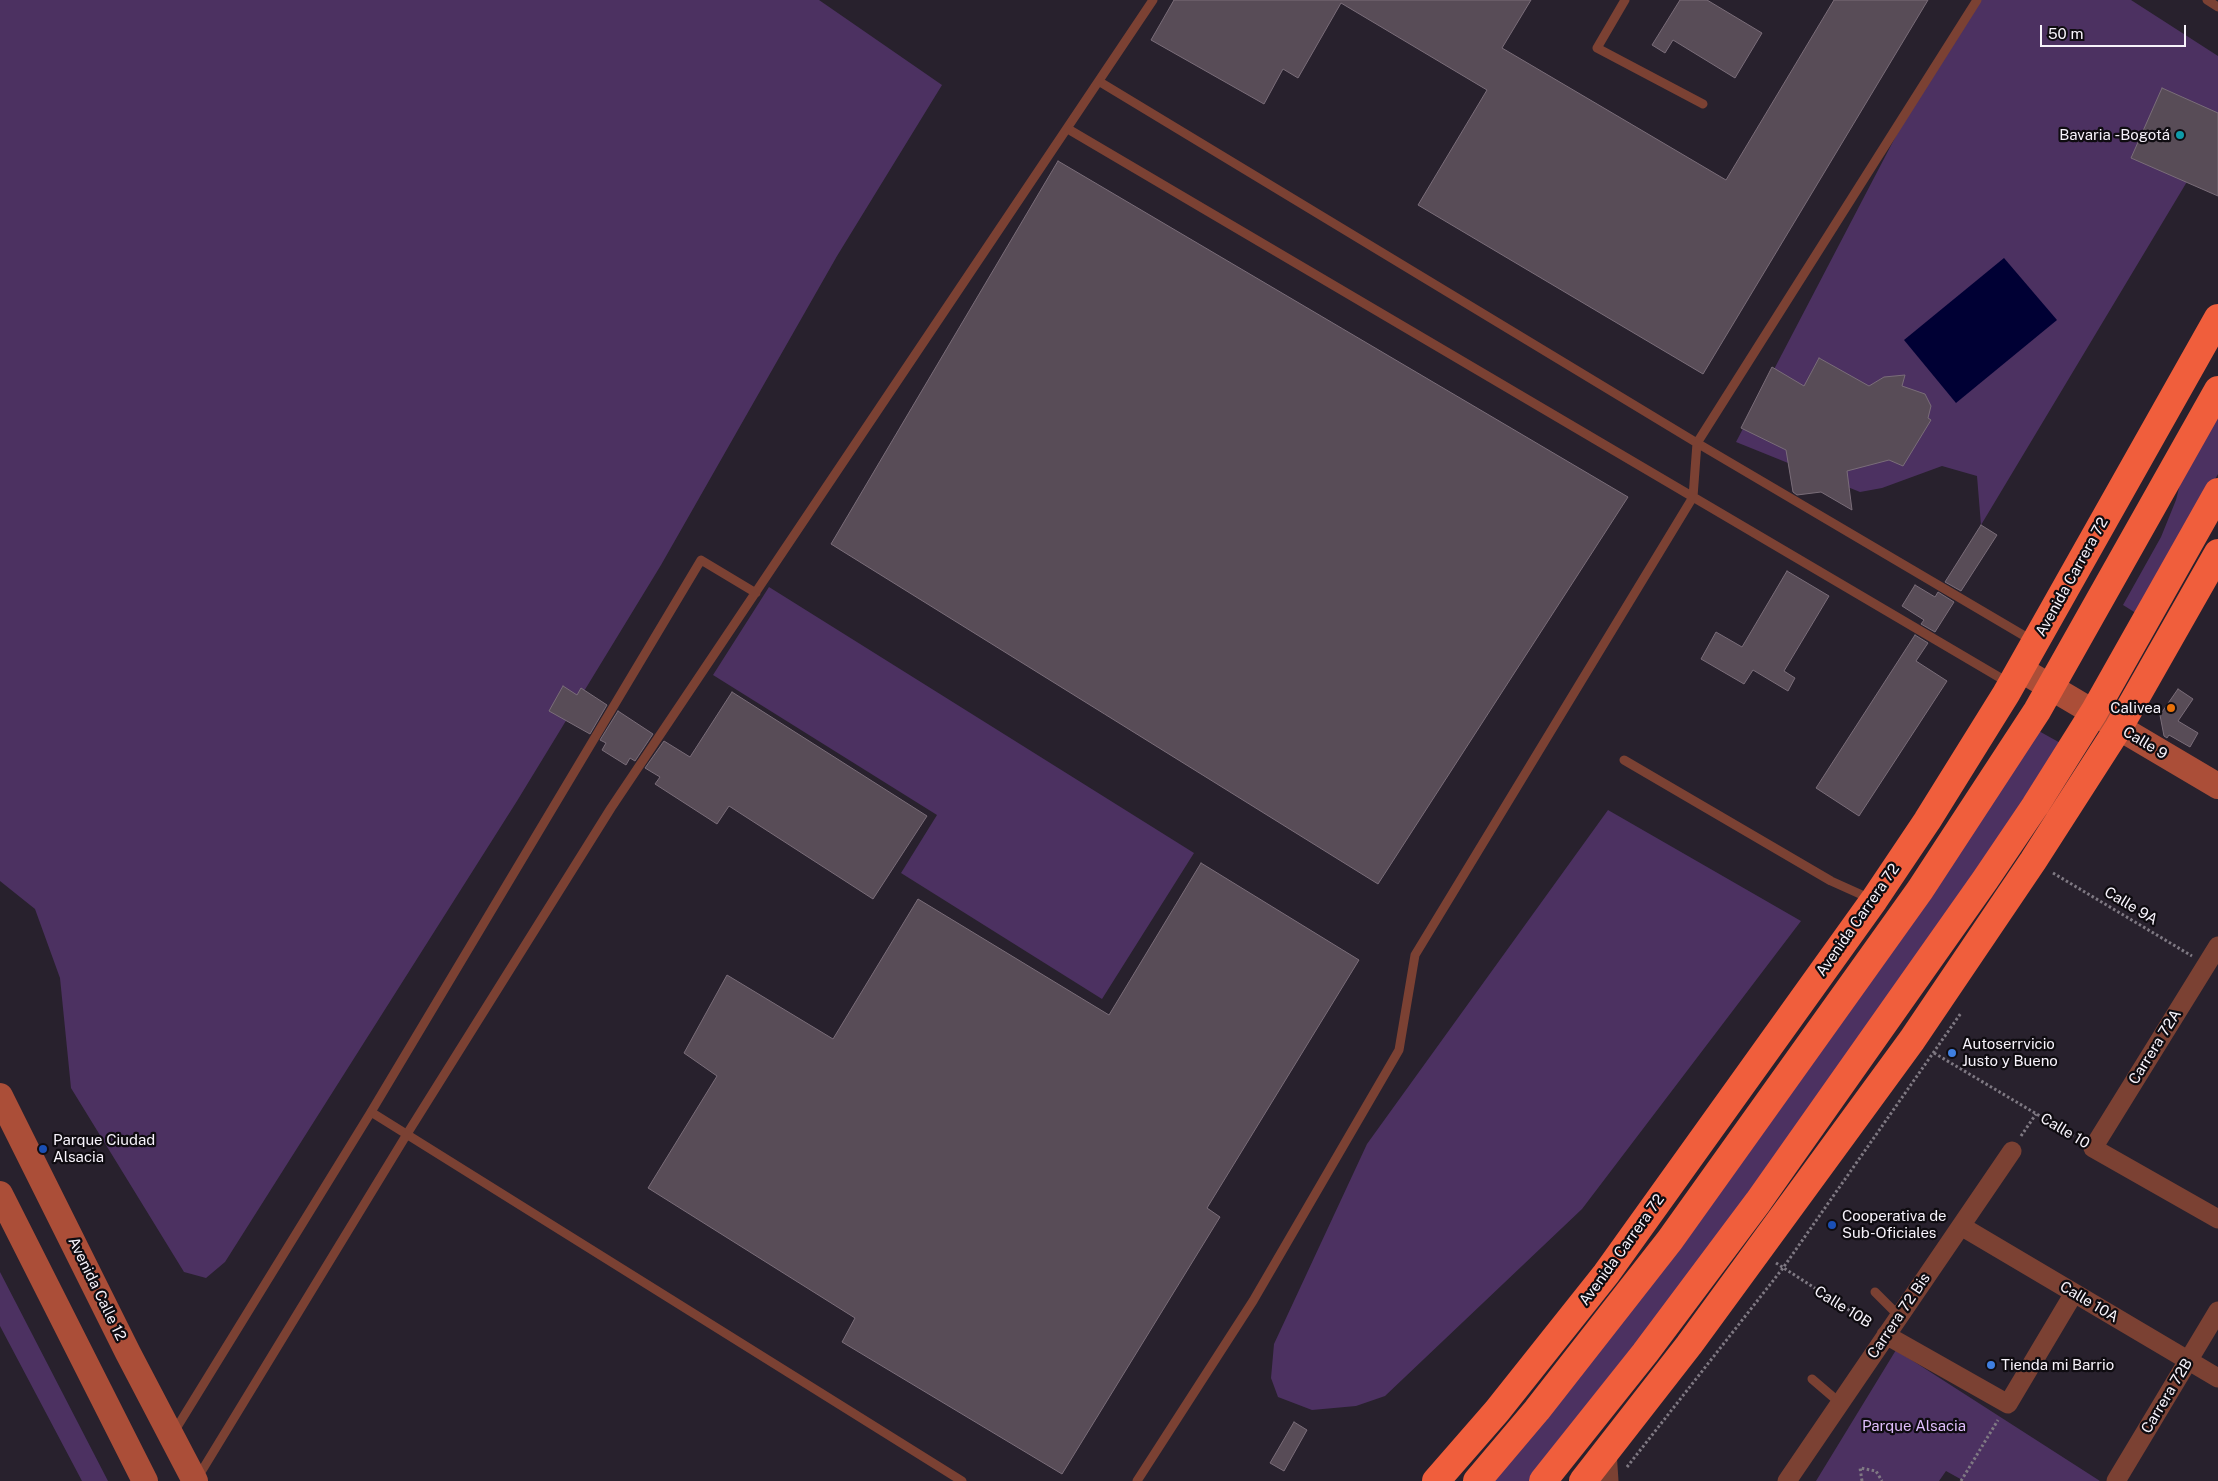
<!DOCTYPE html>
<meta charset="utf-8">
<style>
body{margin:0}
#map{position:relative;width:2218px;height:1481px;overflow:hidden;background:#28212d;font-family:"Public Sans",sans-serif}
canvas{display:block}
.scale{position:absolute;left:2040px;top:25px;width:146px;height:22px;box-sizing:border-box;border:2px solid #f7f3fb;border-top:0;padding-left:6px;font-size:15px;line-height:18px;white-space:nowrap;color:#f7f3fb;-webkit-text-stroke:4px #0f0c11;paint-order:stroke}
</style>
<div id="map">
<canvas width="2218" height="1481"></canvas>
<div class="scale">50 m</div>
</div>
<script>
const g = document.querySelector('canvas').getContext('2d');
g.lineJoin = 'round';
function paint(path, color) { g.fillStyle = color; g.fill(path, 'evenodd'); }
const poly = rows => new Path2D(rows.map(r => 'M' + r).join(''));
function strokePath(path, color, width, dash) { g.strokeStyle = color; g.lineWidth = width; g.lineCap = dash ? 'butt' : 'round'; g.setLineDash(dash || []); g.stroke(path); }
function drawText(font, color, halo, rows, align = 'center') {
  g.font = font + ' "Public Sans",sans-serif'; g.lineWidth = 4.5; g.setLineDash([]); g.textBaseline = 'middle'; g.strokeStyle = halo; g.fillStyle = color; for (const [text, x, y, turn = 0] of rows) {
    g.save(); g.translate(x, y); g.rotate((+turn || 0) * Math.PI / 180); g.textAlign = isNaN(turn) ? turn : align; if (halo) g.strokeText(text, 0, 0); g.fillText(text, 0, 0); g.restore();
  }
}
const green = poly([
 [0,0,819,0,942,85,837,256,661,565,517,801,225,1262,206,1278,184,1272,71,1088,60,978,35,909,0,881],
 [1977,0,2131,0,2218,56,2218,130,1981,525,1977,476,1942,466,1882,488,1860,492,1736,442,1921,88],
 [2218,410,2218,474,2139,615,2123,605,2161,537,2176,500,2183,472],
 [769,587,1194,853,1102,999,901,873,937,815,713,675],
 [2037,730,2064,745,1676,1298,1531,1481,1487,1481],
 [1608,810,1801,921,1582,1209,1385,1396,1356,1406,1312,1410,1278,1397,1271,1378,1274,1344,1367,1144],
 [0,1272,108,1481,82,1481,0,1326],
 [1896,1350,2100,1481,1964,1481,1946,1471,1939,1481,1816,1481]
]);
const water = poly([
 [2004,258,2057,320,1956,403,1904,340]
]);
const building = poly([
 [1174,0,1531,0,1502,48,1726,180,1834,0,1928,0,1703,374,1418,205,1487,90,1341,3,1298,78,1283,69,1264,104,1151,40,1174,0],
 [1680,0,1707,0,1762,33,1735,78,1673,40,1665,53,1652,45,1680,0],
 [2162,88,2218,113,2218,196,2131,158,2162,88],
 [1058,161,1628,497,1378,884,831,544,1058,161],
 [1819,358,1869,386,1884,377,1905,375,1902,386,1925,394,1931,406,1928,418,1931,420,1903,466,1889,460,1847,471,1852,510,1821,492,1797,495,1793,492,1786,450,1741,428,1772,367,1804,386,1819,358],
 [1981,525,1997,535,1961,591,1945,582,1981,525],
 [1787,571,1829,596,1784,671,1795,678,1788,691,1753,670,1744,684,1701,659,1716,632,1742,647,1787,571],
 [1915,585,1935,597,1938,592,1954,602,1935,632,1921,624,1924,620,1902,606,1915,585],
 [1915,635,1928,643,1916,661,1947,681,1859,816,1816,788,1915,635],
 [563,686,577,695,581,688,607,705,590,734,549,711,563,686],
 [2178,689,2193,699,2178,721,2198,733,2190,747,2169,735,2167,738,2164,736,2159,710,2162,712,2178,689],
 [732,692,927,816,873,899,729,806,717,824,655,784,660,777,645,768,664,741,690,757,732,692],
 [618,711,653,734,635,761,630,758,626,765,602,750,606,743,600,740,618,711],
 [1201,863,1359,960,1207,1208,1220,1217,1062,1474,842,1342,855,1318,648,1188,717,1076,684,1053,727,975,833,1039,918,899,1109,1015,1201,863],
 [1294,1422,1307,1430,1284,1471,1270,1463,1294,1422]
]);
const path = poly([
 [2053,873,2192,956],
 [1934,1053,2077,1138],
 [2021,1136,2036,1114],
 [1776,1263,1872,1325],
 [1627,1467,1783,1268,1961,1013],
 [1862,1481,1860,1468,1876,1471,1882,1481],
 [1961,1481,1998,1420]
]);
const lane = poly([
 [1625,0,1597,48,1703,104],
 [2207,0,2218,7],
 [1100,82,1697,443,2033,641],
 [1068,129,2009,683],
 [1624,760,1831,881,1871,899],
 [371,1112,962,1481],
 [1875,1292,1899,1316],
 [1812,1379,1840,1403],
 [174,1432,371,1112,701,560,756,593],
 [198,1477,407,1134,611,808,1153,0],
 [1137,1481,1253,1301,1399,1050,1415,955,1693,497,1697,443,1977,0]
]);
const street = poly([
 [2218,946,2093,1148,2218,1219],
 [1961,1226,2218,1378],
 [1886,1335,2008,1404,2074,1293],
 [1607,1451,1609,1481],
 [1787,1481,2012,1151],
 [2116,1481,2218,1311]
]);
const secondary = poly([
 [2020,669,2218,786],
 [0,1096,128,1353,195,1481],
 [0,1194,145,1481]
]);
const highway = poly([
 [1436,1481,1497,1411,1606,1274,1874,900,1927,821,2006,694,2218,318],
 [1477,1481,1537,1410,1670,1240,1920,890,2037,711,2218,390],
 [1543,1481,1645,1353,1758,1202,1985,880,2035,806,2094,712,2218,492],
 [1583,1481,1689,1345,1912,1040,2033,861,2119,727,2218,553]
]);
const markers = [
 [2180,135,5,"#0f9aa8"],
 [2171,708,5,"#e8710a"],
 [1952,1053,5,"#3f7fe0"],
 [43,1149,5,"#1a4fb4"],
 [1832,1225,5,"#1a4fb4"],
 [1991,1365,5,"#3f7fe0"]
];
const poiNames = [
 ["Bavaria -Bogotá",2170,135,"right"],
 ["Calivea",2161,708,"right"],
 ["Autoserrvicio",1962,1044],
 ["Justo y Bueno",1962,1061],
 ["Parque Ciudad",53,1140],
 ["Alsacia",53,1157],
 ["Cooperativa de",1842,1216],
 ["Sub-Oficiales",1842,1233],
 ["Tienda mi Barrio",2001,1365]
];
const streetNames = [
 ["Avenida Carrera 72",2072,577,-61],
 ["Calle 9",2145,743,31],
 ["Calle 9A",2131,906,31],
 ["Avenida Carrera 72",1858,920,-55],
 ["Carrera 72A",2155,1047,-58],
 ["Calle 10",2065,1131,31],
 ["Avenida Carrera 72",1622,1250,-54],
 ["Avenida Calle 12",97,1289,64],
 ["Calle 10A",2089,1302,31],
 ["Calle 10B",1843,1307,32],
 ["Carrera 72 Bis",1899,1316,-56],
 ["Carrera 72B",2167,1396,-59]
];
const parkNames = [
 ["Parque Alsacia",1914,1426]
];
paint(green, '#4c3161');
paint(water, '#000034');
paint(building, '#584c57');
strokePath(building, '#7a6d79', 1);
strokePath(path, '#7f7983', 3, [2.5, 2.5]);
strokePath(lane, '#7b4133', 9);
strokePath(street, '#7b4133', 19);
strokePath(secondary, '#ab4e38', 26);
strokePath(highway, '#f05e3c', 28);
for (const [x, y, r, color] of markers) { const dot = new Path2D(); dot.arc(x, y, r, 0, 2 * Math.PI); g.fillStyle = color; g.fill(dot); strokePath(dot, '#0f0c11', 2); }
drawText('15px', '#f7f3fb', '#0f0c11', poiNames, 'left');
drawText('15px', '#f7f3fb', '#0f0c11', streetNames);
drawText('15px', '#e0befd', '#0f0c11', parkNames);
</script>
